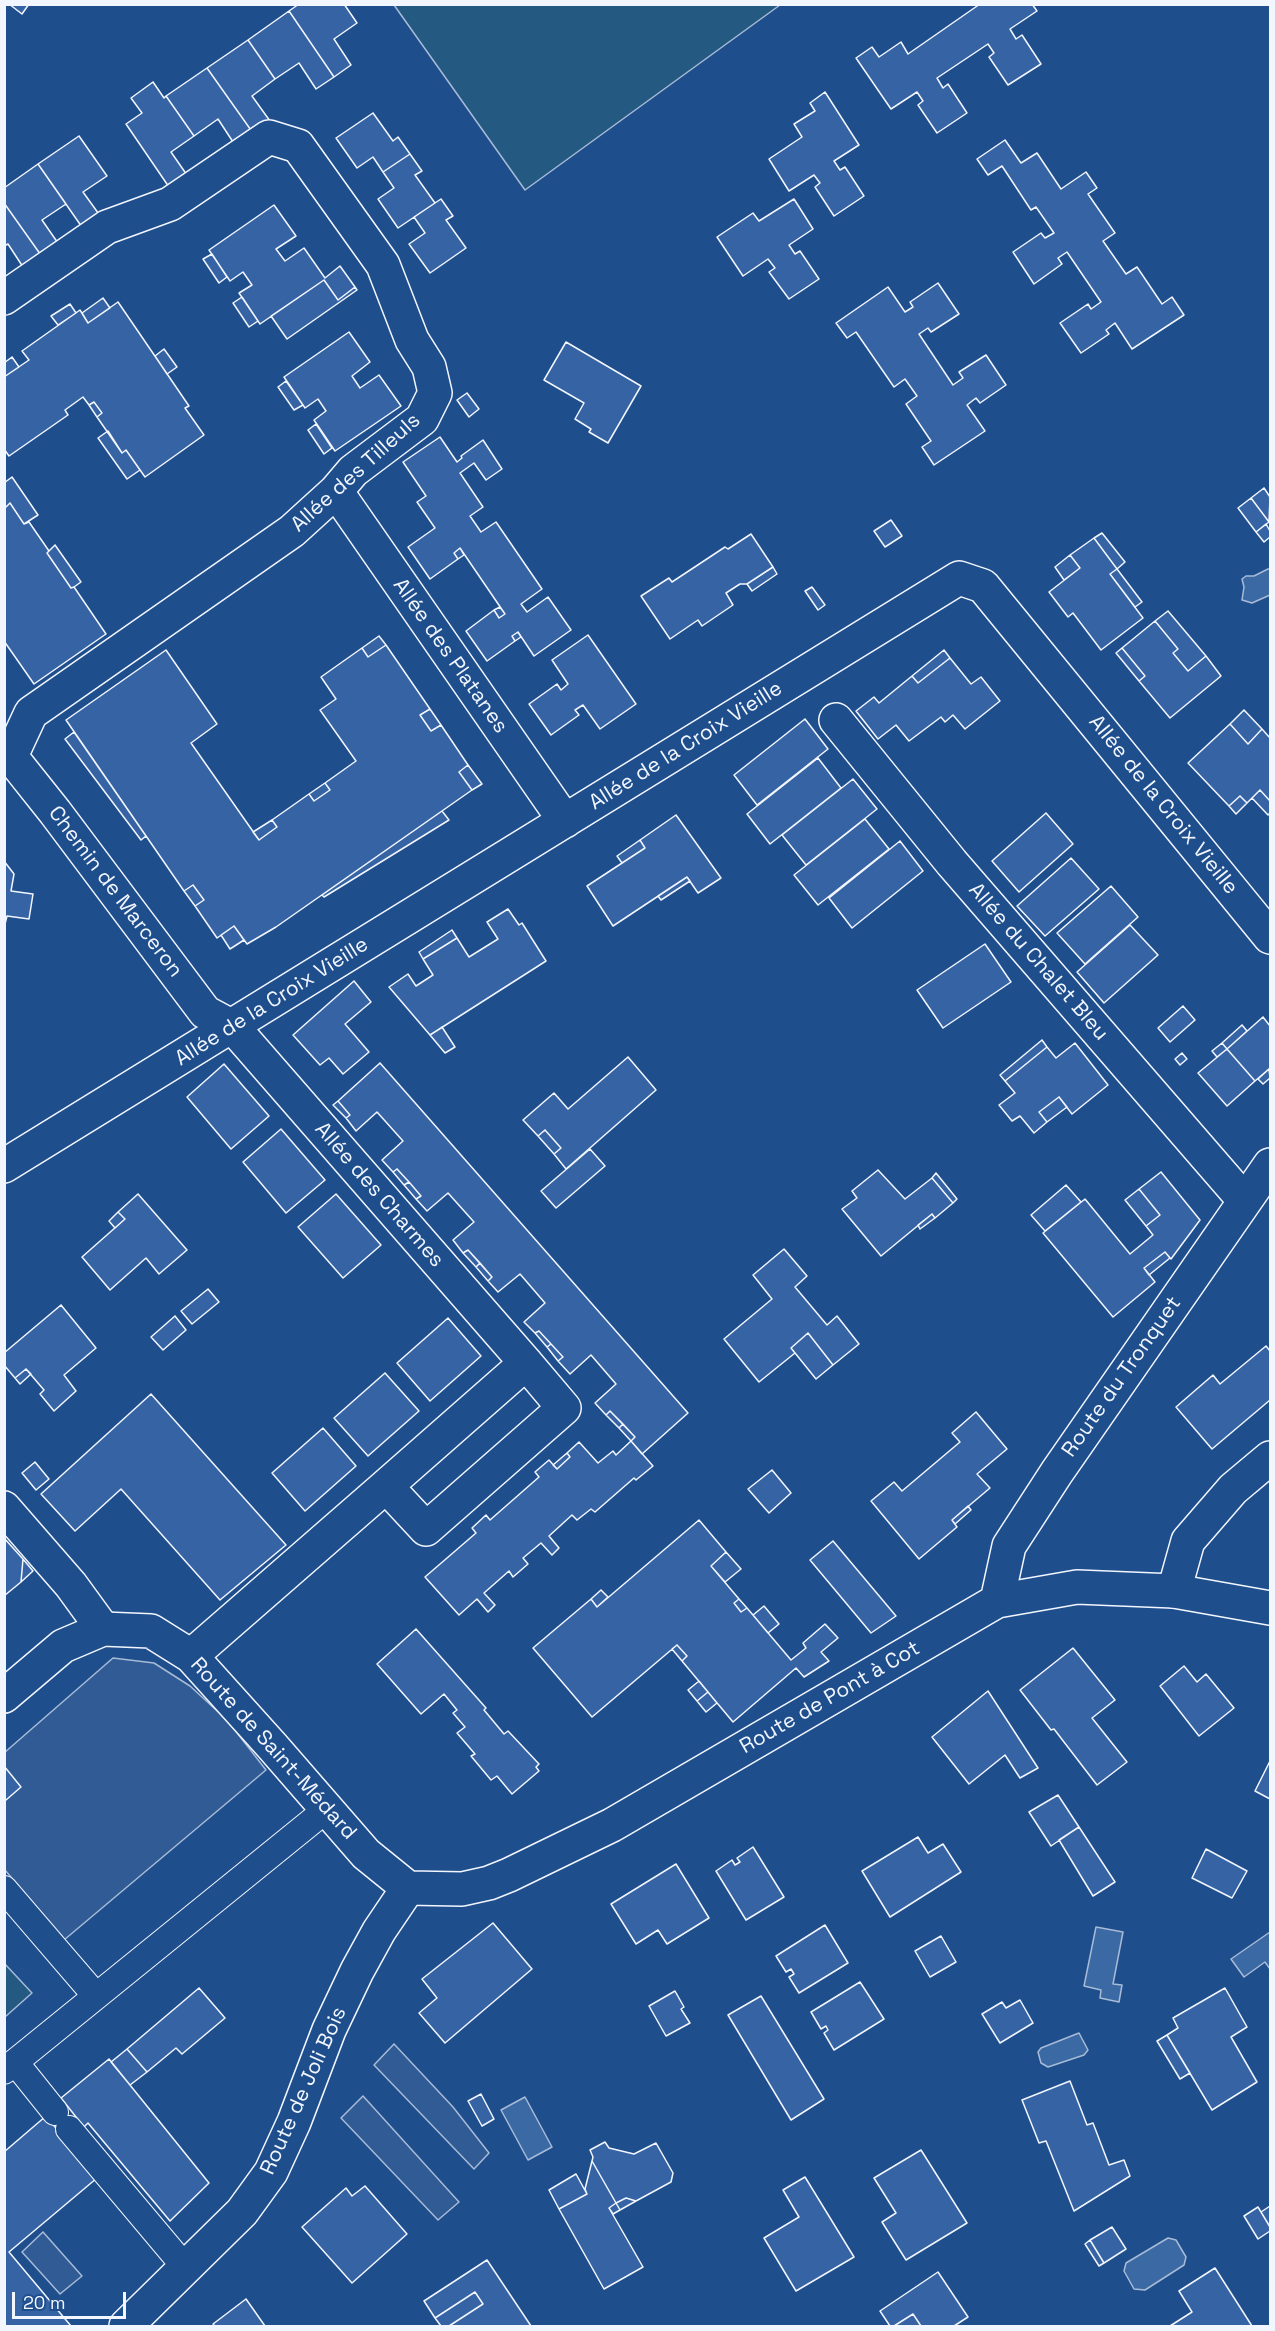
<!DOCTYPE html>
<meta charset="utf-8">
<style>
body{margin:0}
#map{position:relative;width:1275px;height:2331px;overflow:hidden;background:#1f4e8c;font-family:"Space Grotesk",sans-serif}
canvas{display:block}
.frame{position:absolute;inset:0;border:6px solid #f2f6ff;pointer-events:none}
.scale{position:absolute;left:12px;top:2292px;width:114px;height:27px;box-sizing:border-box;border:3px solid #f2f6ff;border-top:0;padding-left:8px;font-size:18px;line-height:21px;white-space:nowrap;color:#f2f6ff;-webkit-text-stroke:4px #1f4e8c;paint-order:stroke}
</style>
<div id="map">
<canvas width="1275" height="2331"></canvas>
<div class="frame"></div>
<div class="scale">20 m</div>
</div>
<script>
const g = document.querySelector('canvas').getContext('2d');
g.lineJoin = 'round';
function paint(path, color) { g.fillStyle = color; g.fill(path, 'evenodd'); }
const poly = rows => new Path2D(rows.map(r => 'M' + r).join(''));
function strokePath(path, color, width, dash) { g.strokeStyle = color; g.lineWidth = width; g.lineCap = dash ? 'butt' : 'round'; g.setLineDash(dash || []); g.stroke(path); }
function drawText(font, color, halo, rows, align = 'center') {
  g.font = font + ' "Space Grotesk",sans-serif'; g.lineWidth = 4.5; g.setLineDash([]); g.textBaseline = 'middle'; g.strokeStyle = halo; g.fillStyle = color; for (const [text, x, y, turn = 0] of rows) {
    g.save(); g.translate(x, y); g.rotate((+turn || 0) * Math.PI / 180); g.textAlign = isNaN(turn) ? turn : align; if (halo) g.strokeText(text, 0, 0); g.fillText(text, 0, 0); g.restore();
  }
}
const green = poly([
 [394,5,780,5,525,190,394,5],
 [4,1963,32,1993,5,2017,4,2017,4,1963]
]);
const parking = poly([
 [113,1658,154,1663,190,1686,227,1720,266,1770,64,1940,5,1870,4,1753,113,1658],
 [394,2044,453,2107,489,2153,474,2169,374,2065,394,2044],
 [363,2096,459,2202,438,2220,341,2118,363,2096],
 [43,2232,82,2276,60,2294,22,2252,43,2232]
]);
const water = poly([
 [1268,569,1270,569,1270,595,1252,603,1242,600,1244,587,1242,579,1246,576,1254,576,1268,569],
 [1096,1927,1123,1932,1113,1984,1122,1985,1119,2002,1100,1998,1101,1990,1084,1986,1096,1927],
 [1270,1932,1270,1969,1265,1962,1244,1977,1231,1959,1270,1932],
 [1079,2033,1088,2050,1084,2055,1048,2067,1041,2063,1038,2052,1041,2048,1079,2033],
 [525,2097,552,2147,528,2160,501,2110,525,2097],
 [1168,2238,1176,2240,1186,2257,1184,2265,1145,2290,1134,2289,1124,2271,1126,2263,1168,2238]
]);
const building = poly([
 [9,4,29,4,22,14,9,4],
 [299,4,344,4,357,23,334,39,351,65,334,77,289,11,299,4],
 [980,4,1032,4,1037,11,1010,29,1016,39,1022,35,1041,64,1008,85,989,57,994,53,988,44,937,78,943,88,948,84,967,113,937,133,918,105,923,101,917,92,891,109,856,58,872,47,879,57,901,42,908,54,980,4],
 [289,11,334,77,316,89,299,63,275,79,248,40,289,11],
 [248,40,275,79,252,96,270,121,253,133,207,68,248,40],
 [207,68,253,133,235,145,218,119,194,136,166,96,207,68],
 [153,82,164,98,166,96,194,136,171,152,189,178,171,190,126,124,142,113,131,98,153,82],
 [825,92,859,145,834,161,840,170,845,167,864,196,834,216,815,187,820,183,814,175,789,191,769,159,802,137,794,124,815,111,810,103,825,92],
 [373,113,393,141,398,137,410,154,383,172,373,157,357,168,336,138,373,113],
 [79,136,107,176,83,192,101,217,84,230,38,164,79,136],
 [1005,140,1021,163,1037,153,1061,189,1086,172,1097,188,1088,194,1115,233,1103,241,1126,274,1137,267,1162,304,1172,297,1184,315,1132,349,1115,323,1106,330,1109,334,1081,353,1060,323,1088,304,1091,309,1101,302,1067,252,1058,258,1062,264,1034,284,1013,252,1041,233,1045,238,1054,233,1036,207,1031,210,1002,166,988,175,977,159,1005,140],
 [410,154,422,171,415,175,435,203,398,228,378,199,394,188,383,172,410,154],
 [38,164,66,204,42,220,60,246,43,258,4,203,4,188,38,164],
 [441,199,453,216,446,220,466,248,430,273,409,244,425,233,414,217,441,199],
 [794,199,813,229,789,245,795,254,800,251,819,279,789,299,769,272,775,268,768,259,743,276,717,237,753,213,759,221,794,199],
 [4,203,43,258,25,270,8,244,4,246,4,203],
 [274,205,296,236,276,249,285,261,304,248,325,278,340,266,355,287,338,300,324,280,260,324,239,293,252,285,243,272,230,281,209,250,274,205],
 [212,254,227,277,219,283,203,259,212,254],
 [324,280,338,300,355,287,357,290,287,339,271,316,324,280],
 [938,283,959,314,931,332,928,328,919,334,953,385,963,378,959,372,986,355,1006,385,980,403,976,398,967,405,985,431,934,465,922,447,931,441,906,404,917,396,905,379,894,387,856,332,847,338,836,323,888,287,905,312,913,307,910,302,938,283],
 [242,297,258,321,249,327,233,303,242,297],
 [103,298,110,308,88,323,82,313,103,298],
 [118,302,189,406,185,408,204,435,145,477,126,450,122,453,97,417,102,413,94,402,89,405,83,397,65,410,68,415,9,456,4,449,4,377,29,360,22,351,80,310,88,323,118,302],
 [70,304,76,313,58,325,51,316,70,304],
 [349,332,370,362,352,376,360,388,379,375,401,406,335,451,314,420,326,411,318,399,305,408,284,377,349,332],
 [566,342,641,386,608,443,589,432,591,429,575,419,584,403,544,380,566,342],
 [164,349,177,367,167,374,155,356,164,349],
 [12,357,19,367,4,377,4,363,12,357],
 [286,381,303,405,294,410,278,387,286,381],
 [467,393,479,409,469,417,457,400,467,393],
 [94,402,102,413,97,417,89,405,94,402],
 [316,424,332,448,324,454,308,430,316,424],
 [108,431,122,453,126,450,140,470,127,479,98,438,108,431],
 [440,437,457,462,462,458,461,456,483,440,502,469,486,480,474,463,460,473,483,507,470,516,481,532,496,522,542,589,521,604,527,612,548,597,571,630,534,656,518,632,512,636,515,641,487,661,466,631,494,610,499,618,505,614,460,548,454,553,458,559,430,579,408,547,435,528,417,502,426,496,403,462,440,437],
 [12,477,38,515,24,524,10,503,6,507,4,504,4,483,12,477],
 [1264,488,1270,497,1269,522,1251,498,1264,488],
 [1251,498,1269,522,1256,532,1238,508,1251,498],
 [10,503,24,524,29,522,49,551,47,553,71,588,74,587,106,634,34,684,4,641,4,504,6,507,10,503],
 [891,520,902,536,885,547,874,531,891,520],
 [1266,524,1270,531,1270,537,1264,542,1256,532,1266,524],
 [1102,533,1125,562,1117,569,1094,538,1102,533],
 [751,534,773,567,747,584,740,584,726,593,733,605,702,626,698,620,670,639,641,596,669,578,672,582,725,547,728,549,751,534],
 [1094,538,1117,569,1110,574,1143,618,1101,650,1073,613,1068,617,1049,592,1080,568,1070,555,1094,538],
 [55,545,81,582,74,587,71,588,47,553,55,545],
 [460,548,464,555,458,559,454,553,460,548],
 [1070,555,1080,568,1064,580,1055,567,1070,555],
 [773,567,777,574,752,591,747,584,773,567],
 [1117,569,1142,602,1135,607,1110,574,1117,569],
 [812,587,825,605,818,610,805,591,812,587],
 [500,607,505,614,499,618,494,610,500,607],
 [1168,611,1206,656,1188,671,1173,653,1178,649,1155,621,1168,611],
 [1155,621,1178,649,1173,653,1188,671,1206,656,1221,676,1170,718,1139,681,1145,676,1122,648,1155,621],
 [518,632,521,637,515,641,512,636,518,632],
 [588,635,636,704,600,729,583,705,575,710,579,715,551,735,529,704,557,684,561,690,568,684,552,660,588,635],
 [379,636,386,645,368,657,362,648,379,636],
 [386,645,430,709,420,715,431,731,441,725,468,765,459,772,472,790,276,927,247,944,234,926,217,938,195,906,204,900,193,885,184,891,66,720,166,650,217,724,191,743,259,840,277,827,272,820,309,794,314,801,330,790,325,783,356,761,320,710,336,699,321,677,362,648,368,657,386,645],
 [1122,648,1145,676,1139,681,1116,653,1122,648],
 [944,650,950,658,918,683,912,676,944,650],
 [950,658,971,684,981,677,1000,701,965,729,953,715,945,722,941,717,909,741,896,725,878,739,856,711,874,697,879,703,912,676,918,683,950,658],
 [430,709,441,725,431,731,420,715,430,709],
 [1244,710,1262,729,1248,744,1230,724,1244,710],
 [805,719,828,749,757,805,734,775,805,719],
 [1230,724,1248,744,1262,729,1270,738,1270,801,1260,790,1247,803,1240,796,1229,806,1188,763,1230,724],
 [74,732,146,836,141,840,65,739,74,732],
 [818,758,841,788,770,844,747,814,818,758],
 [468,765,482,784,472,790,459,772,468,765],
 [853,779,877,809,806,865,782,835,853,779],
 [325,783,330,790,314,801,309,794,325,783],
 [1260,790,1270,801,1270,813,1268,815,1252,798,1260,790],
 [1240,796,1247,803,1236,814,1229,806,1240,796],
 [442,811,449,820,324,897,322,895,442,811],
 [1046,813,1073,844,1019,892,992,861,1046,813],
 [676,815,721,878,698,893,687,877,613,926,587,886,645,848,640,840,676,815],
 [865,819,889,849,818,905,794,875,865,819],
 [272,820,277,827,259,840,253,832,272,820],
 [640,840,645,848,622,863,617,856,640,840],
 [900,841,923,871,852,928,829,898,900,841],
 [1071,858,1099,889,1045,936,1017,906,1071,858],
 [4,861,14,874,11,891,33,894,29,919,7,916,4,928,4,861],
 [687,877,690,881,661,900,658,896,687,877],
 [193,885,204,900,195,906,184,891,193,885],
 [1111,886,1138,917,1085,964,1057,933,1111,886],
 [508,909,519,925,522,923,546,961,430,1035,389,987,408,974,416,986,433,975,423,959,457,938,469,957,498,939,487,922,508,909],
 [1130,925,1158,955,1104,1003,1077,972,1130,925],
 [234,926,244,940,230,949,221,935,234,926],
 [452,930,457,938,423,959,419,952,452,930],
 [985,944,1011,982,943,1028,917,990,985,944],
 [354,981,371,1002,345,1024,369,1052,343,1074,329,1058,320,1065,293,1035,354,981],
 [1183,1006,1195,1020,1170,1042,1158,1028,1183,1006],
 [1263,1017,1270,1026,1270,1068,1255,1081,1227,1049,1263,1017],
 [1242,1025,1247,1031,1227,1049,1222,1043,1242,1025],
 [442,1027,455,1047,445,1053,430,1035,442,1027],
 [1042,1040,1047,1047,1005,1081,1000,1075,1042,1040],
 [1075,1043,1108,1085,1072,1114,1059,1097,1039,1112,1047,1122,1034,1133,1020,1116,1012,1121,999,1105,1015,1093,1005,1081,1047,1047,1056,1058,1075,1043],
 [1222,1043,1227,1049,1217,1057,1212,1051,1222,1043],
 [1227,1049,1255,1081,1227,1106,1198,1073,1227,1049],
 [1182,1053,1187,1059,1180,1065,1175,1059,1182,1053],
 [628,1057,656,1090,566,1169,554,1154,561,1148,545,1130,538,1136,523,1120,554,1093,568,1109,628,1057],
 [380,1063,688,1413,642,1454,631,1441,635,1437,610,1411,606,1415,595,1403,616,1384,591,1355,570,1374,558,1361,563,1357,539,1331,535,1333,524,1322,545,1303,520,1274,498,1292,488,1281,492,1277,468,1250,463,1253,453,1240,474,1222,448,1193,427,1211,416,1199,421,1196,409,1182,397,1169,393,1172,382,1160,403,1141,377,1112,356,1131,346,1118,350,1115,338,1101,380,1063],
 [224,1064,269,1116,231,1149,187,1097,224,1064],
 [1269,1069,1270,1078,1263,1084,1258,1079,1269,1069],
 [1059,1097,1067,1107,1047,1122,1039,1112,1059,1097],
 [338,1101,350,1115,346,1118,333,1105,338,1101],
 [281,1129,325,1180,286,1213,243,1162,281,1129],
 [545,1130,561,1148,554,1154,538,1136,545,1130],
 [590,1149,605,1166,556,1208,541,1191,590,1149],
 [397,1169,409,1182,404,1185,393,1172,397,1169],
 [878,1170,905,1199,932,1178,953,1203,935,1218,932,1214,881,1256,842,1209,857,1198,852,1191,878,1170],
 [1161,1172,1200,1220,1171,1259,1165,1252,1144,1268,1155,1282,1113,1317,1043,1233,1085,1199,1130,1254,1153,1235,1146,1226,1160,1215,1139,1189,1161,1172],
 [936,1173,957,1199,953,1203,932,1178,936,1173],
 [409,1182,421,1196,416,1199,404,1185,409,1182],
 [1066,1185,1081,1202,1045,1231,1031,1215,1066,1185],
 [1139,1189,1160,1215,1146,1226,1125,1200,1139,1189],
 [138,1194,187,1250,159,1274,146,1258,110,1290,82,1257,125,1219,118,1212,138,1194],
 [336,1194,381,1245,343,1278,298,1227,336,1194],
 [118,1212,125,1219,115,1228,109,1221,118,1212],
 [932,1214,935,1218,920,1229,918,1225,932,1214],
 [784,1249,807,1276,795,1287,827,1325,837,1316,859,1344,833,1365,808,1333,791,1348,795,1353,759,1382,724,1339,772,1299,753,1275,784,1249],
 [468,1250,480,1263,476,1267,463,1253,468,1250],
 [1165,1252,1170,1258,1149,1275,1144,1268,1165,1252],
 [480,1263,492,1277,488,1281,476,1267,480,1263],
 [208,1289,219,1302,192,1324,181,1311,208,1289],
 [61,1305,96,1348,64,1375,76,1391,54,1411,40,1394,44,1390,26,1369,15,1378,4,1365,4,1353,61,1305],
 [175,1316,186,1330,163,1350,151,1337,175,1316],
 [448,1318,481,1356,430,1401,397,1363,448,1318],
 [539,1331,551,1344,547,1347,535,1333,539,1331],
 [808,1333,833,1365,816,1379,791,1348,808,1333],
 [551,1344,563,1357,558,1361,547,1347,551,1344],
 [1266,1346,1270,1351,1270,1400,1212,1449,1176,1407,1213,1375,1220,1384,1266,1346],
 [26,1369,31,1374,20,1384,15,1378,26,1369],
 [385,1373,419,1411,368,1456,334,1418,385,1373],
 [151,1394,286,1545,220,1600,121,1489,75,1531,41,1494,151,1394],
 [610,1411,623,1424,619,1428,606,1415,610,1411],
 [976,1412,1007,1449,977,1474,990,1488,952,1520,957,1527,919,1559,871,1501,894,1482,902,1491,960,1442,952,1433,976,1412],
 [623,1424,635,1437,631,1441,619,1428,623,1424],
 [323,1428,356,1466,305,1511,272,1473,323,1428],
 [631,1441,653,1466,636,1480,634,1478,595,1512,591,1509,577,1520,572,1515,549,1536,559,1548,552,1555,541,1543,523,1558,528,1564,513,1577,509,1571,484,1593,495,1605,488,1612,477,1599,459,1615,425,1577,476,1533,472,1528,486,1515,490,1520,539,1477,535,1472,549,1460,557,1469,570,1457,567,1453,579,1442,598,1463,613,1451,616,1455,631,1441],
 [567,1453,570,1457,557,1469,553,1465,567,1453],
 [35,1462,49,1479,36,1490,22,1473,35,1462],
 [772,1470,791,1493,769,1513,748,1489,772,1470],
 [968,1506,971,1510,955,1524,952,1520,968,1506],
 [699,1520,726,1552,711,1566,739,1599,734,1603,741,1612,747,1608,791,1660,806,1648,803,1643,825,1624,838,1638,821,1652,829,1661,804,1677,796,1668,733,1722,682,1661,687,1656,677,1645,592,1717,533,1648,591,1599,597,1607,699,1520],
 [4,1538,23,1559,21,1582,4,1596,4,1538],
 [833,1541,896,1616,871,1633,810,1560,833,1541],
 [726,1552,741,1569,725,1582,711,1566,726,1552],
 [23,1559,33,1571,21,1582,23,1559],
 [601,1590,608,1597,597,1607,591,1599,601,1590],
 [739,1599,747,1608,741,1612,734,1603,739,1599],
 [764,1606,779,1624,768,1633,753,1615,764,1606],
 [416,1629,486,1708,484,1710,504,1734,508,1731,539,1764,536,1767,539,1771,512,1794,497,1776,491,1780,471,1756,475,1754,457,1733,465,1727,453,1713,457,1710,444,1694,421,1714,377,1664,416,1629],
 [677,1645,687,1656,682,1661,672,1649,677,1645],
 [1073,1648,1115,1700,1092,1718,1127,1762,1097,1785,1054,1729,1051,1730,1020,1690,1073,1648],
 [1184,1666,1197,1682,1206,1674,1234,1708,1199,1736,1160,1686,1184,1666],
 [699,1681,708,1692,697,1701,688,1690,699,1681],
 [988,1691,1038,1768,1020,1778,1005,1755,969,1784,932,1737,988,1691],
 [708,1692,717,1703,706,1712,697,1701,708,1692],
 [1270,1761,1270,1799,1255,1791,1270,1761],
 [4,1766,21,1787,6,1800,4,1798,4,1766],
 [1058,1795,1079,1827,1051,1846,1029,1812,1058,1795],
 [1079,1827,1115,1882,1093,1896,1059,1840,1079,1827],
 [918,1837,928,1853,943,1844,961,1872,890,1917,862,1871,918,1837],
 [753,1847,784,1897,746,1920,716,1871,732,1860,735,1865,740,1862,737,1858,753,1847],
 [1206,1849,1247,1871,1232,1898,1192,1878,1206,1849],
 [676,1864,709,1918,667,1944,658,1930,636,1944,611,1904,676,1864],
 [493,1923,532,1969,445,2043,419,2013,437,1998,422,1979,493,1923],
 [825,1925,848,1963,799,1993,789,1977,794,1974,791,1969,786,1972,776,1956,825,1925],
 [941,1936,956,1962,930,1977,915,1951,941,1936],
 [860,1982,884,2019,834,2050,824,2033,828,2030,826,2026,821,2029,811,2012,860,1982],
 [199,1988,225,2018,182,2054,176,2048,147,2072,127,2049,199,1988],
 [1225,1988,1247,2027,1231,2037,1257,2082,1212,2110,1167,2035,1178,2028,1173,2018,1225,1988],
 [675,1991,684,2007,681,2009,690,2023,666,2036,649,2006,675,1991],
 [761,1996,824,2099,791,2120,728,2015,761,1996],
 [1020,2000,1033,2023,1000,2043,982,2014,1002,2002,1006,2008,1020,2000],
 [1167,2035,1190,2073,1180,2079,1157,2041,1167,2035],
 [127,2049,147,2072,130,2085,111,2062,127,2049],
 [109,2059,209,2183,170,2221,88,2123,84,2127,61,2098,109,2059],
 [1070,2081,1087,2125,1093,2123,1109,2165,1124,2160,1130,2176,1074,2211,1046,2141,1039,2143,1022,2100,1070,2081],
 [481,2094,494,2119,482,2126,468,2101,481,2094],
 [46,2116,97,2178,9,2252,71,2326,4,2326,4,2152,46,2116],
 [605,2142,609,2148,634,2154,656,2143,673,2173,671,2182,636,2201,626,2198,616,2203,592,2161,593,2157,590,2150,605,2142],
 [921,2150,967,2223,906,2260,882,2222,896,2213,874,2178,921,2150],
 [592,2161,616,2203,609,2208,643,2267,604,2289,559,2209,587,2194,585,2189,592,2161],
 [576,2174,587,2194,559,2209,549,2190,576,2174],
 [805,2177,854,2257,796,2291,764,2238,799,2217,783,2190,805,2177],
 [365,2186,407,2234,352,2283,302,2227,346,2188,352,2196,365,2186],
 [626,2198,636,2201,620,2210,616,2203,626,2198],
 [616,2203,620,2210,613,2214,609,2208,616,2203],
 [1270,2206,1270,2227,1261,2212,1270,2206],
 [1258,2207,1270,2227,1270,2231,1258,2239,1244,2216,1258,2207],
 [1112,2227,1126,2249,1104,2263,1090,2240,1112,2227],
 [1090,2240,1104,2263,1099,2266,1085,2244,1090,2240],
 [487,2260,531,2326,449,2326,483,2304,475,2292,435,2318,424,2301,487,2260],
 [1215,2268,1252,2326,1170,2326,1192,2312,1179,2291,1215,2268],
 [938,2272,968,2317,954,2326,921,2326,913,2314,894,2326,890,2326,880,2311,938,2272],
 [475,2292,483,2304,449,2326,441,2326,435,2318,475,2292],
 [246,2299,265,2326,215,2326,213,2324,246,2299],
 [913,2314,921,2326,894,2326,913,2314]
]);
const pedestrian = poly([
 [4,1889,96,1996],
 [15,2062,55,2112],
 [4,2071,327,1809],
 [69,2129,185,2267]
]);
const minor = poly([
 [4,298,107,227,170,204,269,137,298,146,383,265,412,340,429,367,435,393,422,419,353,471,336,491,292,531,31,713,11,756],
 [336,491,565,821],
 [836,720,952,863,1244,1200],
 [4,748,55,812,205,1012,233,1027,526,1363,564,1408,426,1529,386,1486,526,1363],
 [4,1166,959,578,983,586,1270,937],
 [4,1508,71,1585,103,1629],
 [1174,1591,1188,1541,1233,1489,1270,1458],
 [191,1656,386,1486],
 [126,2326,242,2212,271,2172,294,2122,329,2030,357,1971,379,1931,408,1888]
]);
const tertiary = poly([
 [997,1601,1009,1546,1057,1472,1270,1165],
 [4,1696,63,1646,103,1629,151,1631,191,1656,273,1747,366,1854,408,1888,462,1889,489,1883,509,1875,612,1825,997,1601,1077,1587,1174,1591,1270,1608]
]);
const streetNames = [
 ["Allée des Tilleuls",356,473,-42],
 ["Allée des Platanes",450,656,55],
 ["Allée de la Croix Vieille",686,746,-32],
 ["Allée de la Croix Vieille",1163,805,51],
 ["Chemin de Marceron",115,892,53],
 ["Allée du Chalet Bleu",1038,962,49],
 ["Allée de la Croix Vieille",272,1002,-32],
 ["Allée des Charmes",379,1195,49],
 ["Route du Tronquet",1122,1377,-55],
 ["Route de Pont à Cot",830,1698,-30],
 ["Route de Saint-Médard",273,1749,48],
 ["Route de Joli Bois",304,2091,-66]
];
paint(green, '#245a82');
strokePath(green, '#a8bbd7', 1.5);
paint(parking, '#305b95');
strokePath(parking, '#a8bbd7', 1.5);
paint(water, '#3b69a3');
strokePath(water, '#a8bbd7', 1.5);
paint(building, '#3563a3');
strokePath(building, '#f2f6ff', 1.5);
strokePath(pedestrian, '#f2f6ff', 28);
strokePath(minor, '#f2f6ff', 36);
strokePath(tertiary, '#f2f6ff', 36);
strokePath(pedestrian, '#1f4e8c', 26);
strokePath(minor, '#1f4e8c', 33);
strokePath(tertiary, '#1f4e8c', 33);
drawText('21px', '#f2f6ff', '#1f4e8c', streetNames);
</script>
